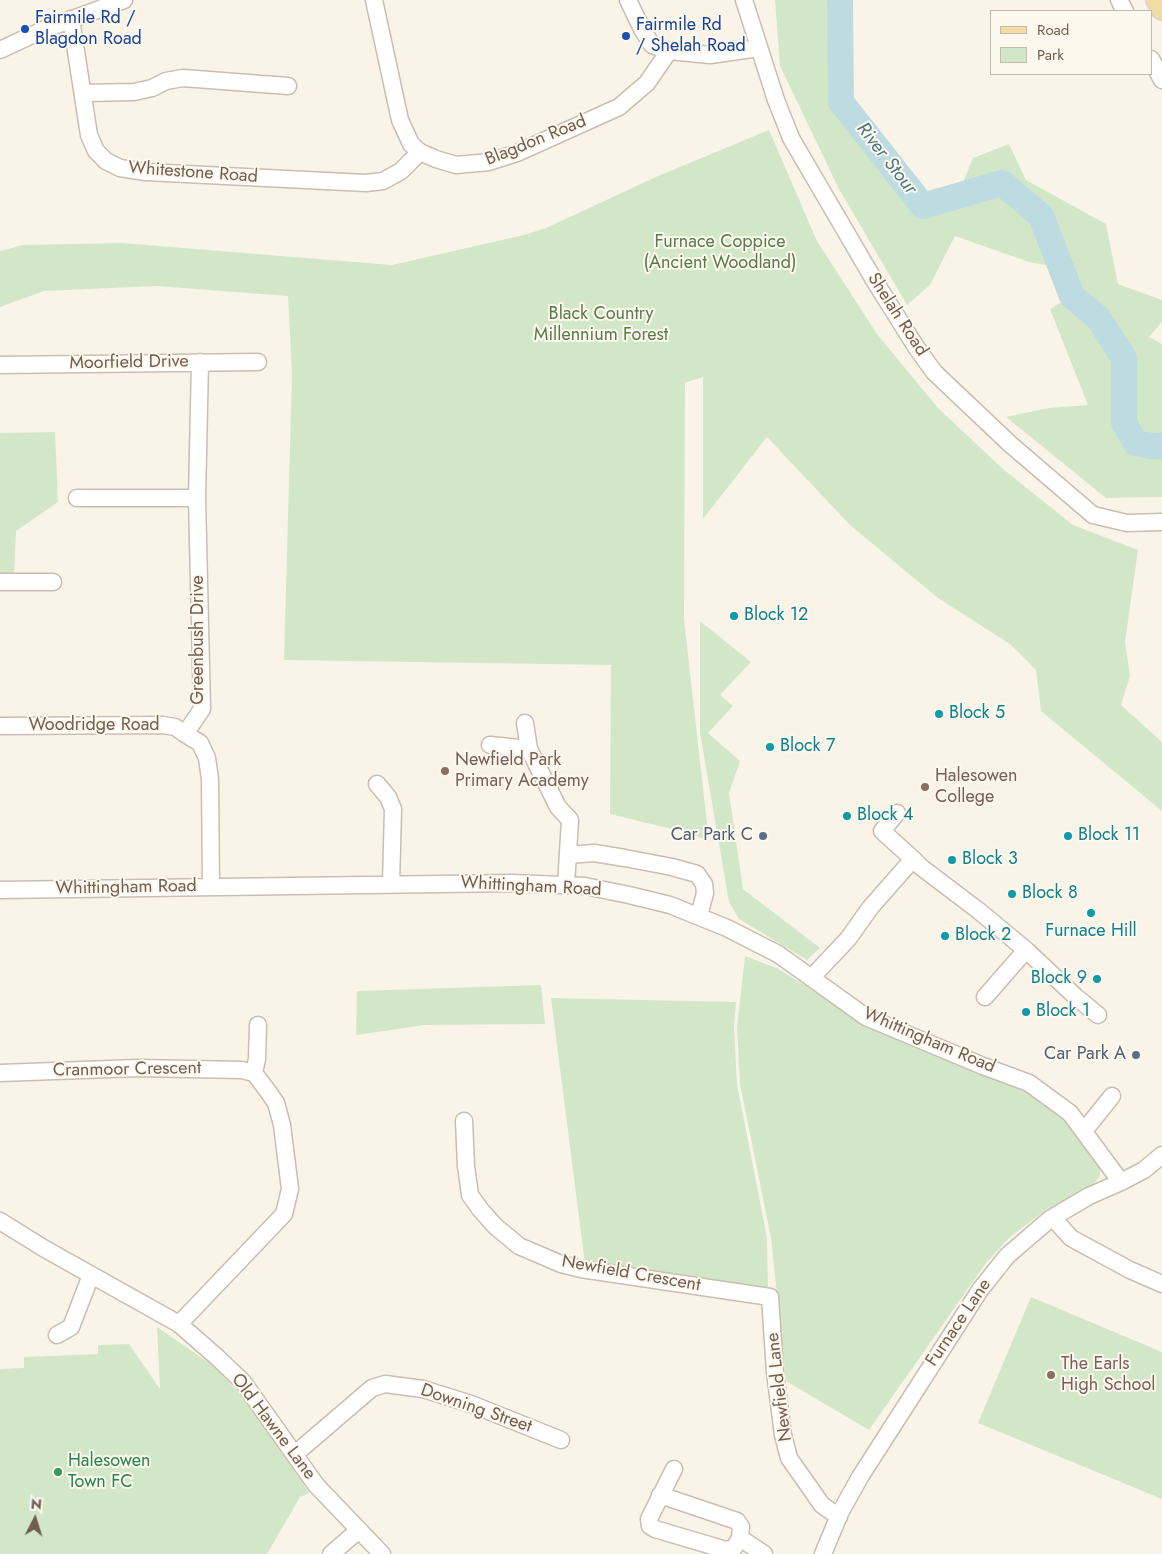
<!DOCTYPE html>
<style>
body{margin:0}
#map{position:relative;width:1162px;height:1554px;overflow:hidden;background:#faf4e8;font-family:Jost,sans-serif}
canvas{display:block}
.legend{position:absolute;left:990px;top:10px;width:162px;height:65px;box-sizing:border-box;background:#fdf8ee;border:1px solid #c5baae;margin:0;padding:6px 9px;list-style:none;font-size:15px;color:#725d4f}
.legend li{display:flex;align-items:center;gap:10px;height:25px}
.legend b{width:25px;border:1px solid #c5baae}
.north{position:absolute;left:10px;top:1494px;width:50px;height:50px;-webkit-text-stroke:4px #fdf8ee;paint-order:stroke;rotate:5deg;font-size:14px;font-weight:700;line-height:20px;text-align:center;color:#725d4f}
.north::after{content:'';display:block;margin:auto;width:18px;height:22px;background:#725d4f;clip-path:polygon(50% 0,100% 100%,50% 72%,0 100%)}
</style>
<div id="map">
<canvas width="1162" height="1554"></canvas>
<ul class="legend">
<li><b style="height:6px;background:#f2dba7"></b>Road</li>
<li><b style="height:14px;background:#d2e7c8"></b>Park</li>
</ul>
<div class="north">N</div>
</div>
<script>
const g = document.querySelector('canvas').getContext('2d');
g.lineJoin = 'round';
function paint(path, color) { g.fillStyle = color; g.fill(path, 'evenodd'); }
const poly = rows => new Path2D(rows.map(r => 'M' + r).join(''));
function strokePath(path, color, width, dash) { g.strokeStyle = color; g.lineWidth = width; g.lineCap = dash ? 'butt' : 'round'; g.setLineDash(dash || []); g.stroke(path); }
function drawText(font, color, halo, rows, align = 'center') {
  g.font = font + ' Jost,sans-serif'; g.lineWidth = 4; g.setLineDash([]); g.textBaseline = 'middle'; g.strokeStyle = halo; g.fillStyle = color; for (const [text, x, y, turn = 0] of rows) {
    g.save(); g.translate(x, y); g.rotate((+turn || 0) * Math.PI / 180); g.textAlign = isNaN(turn) ? turn : align; if (halo) g.strokeText(text, 0, 0); g.fillText(text, 0, 0); g.restore();
  }
}
const green = poly([
 [775,0,840,0,841,102,923,206,960,190,973,158,1009,144,1026,180,1106,224,1118,284,1162,300,1162,322,1149,337,1162,344,1162,497,1106,498,1006,417,1049,408,1088,405,1050,309,1072,296,1061,268,1029,262,955,236,930,285,907,305,839,189,780,66],
 [769,130,817,241,877,334,938,408,1003,469,1073,525,1138,550,1125,642,1130,676,1121,705,1162,742,1162,811,1041,711,1036,670,1010,644,938,598,850,525,767,437,703,519,703,377,685,383,684,619,709,841,688,833,610,814,611,665,284,660,292,374,288,296,156,286,44,291,0,307,0,251,23,245,122,243,392,265,524,235,546,228,658,176],
 [55,432,58,502,16,531,14,576,0,575,0,433],
 [700,621,751,662,720,695,733,706,708,733,740,761,729,793,743,889,820,948,807,960,739,919,729,902,700,733],
 [745,956,779,969,865,1024,1024,1090,1067,1119,1100,1163,1100,1176,1091,1187,1047,1209,1010,1237,986,1263,869,1430,786,1381,771,1238,740,1084,737,1027],
 [541,985,545,1024,425,1025,356,1035,357,991],
 [551,998,736,1002,734,1027,737,1084,767,1238,768,1292,585,1264],
 [1031,1297,1162,1352,1162,1499,978,1423],
 [157,1327,215,1367,253,1408,309,1493,300,1497,267,1554,0,1554,0,1369,24,1368,24,1357,98,1354,98,1345,129,1344,160,1389]
]);
const river = poly([
 [840,0,841,102,923,206,1002,183,1041,216,1072,296,1098,318,1124,358,1124,423,1136,443,1151,446,1162,446]
]);
const minor = poly([
 [374,0,400,120,411,144,420,152,436,159,456,165,489,162,517,153,619,107,647,83,669,51],
 [628,0,642,29,652,45,669,51,710,55,759,48],
 [744,0,776,100,791,138,874,280,916,347,934,372,1010,444,1093,515,1127,523,1162,522],
 [1119,0,1125,11],
 [71,19,89,135,96,151,106,161,120,168,146,172,366,183,383,181,401,171,420,152],
 [0,50,43,30,124,0],
 [1151,59,1162,80],
 [83,93,134,92,152,88,166,81,183,78,288,86],
 [200,362,197,498,202,709,185,734,200,743,207,758,210,779,211,887],
 [0,365,258,362],
 [77,498,197,498],
 [0,582,53,582],
 [525,723,529,749,558,807,570,820,566,885],
 [0,726,163,725,175,727,185,734],
 [490,745,529,749],
 [377,784,388,797,393,809,391,884],
 [568,855,594,853,625,858,672,867,697,874,704,884,705,893,699,916],
 [913,859,921,867,979,911,1026,950],
 [0,890,513,883,585,886,629,895,670,905,727,928,778,954,866,1017,983,1066,1029,1083,1070,1113,1121,1182],
 [811,978,848,939,870,908,913,859,882,831,897,813],
 [985,997,1026,950,1076,997,1098,1015],
 [0,1073,138,1068,242,1070,254,1073,267,1090,276,1103,282,1125,290,1189,284,1214,179,1324],
 [254,1073,257,1059,258,1025],
 [464,1121,466,1166,470,1195,480,1209,495,1226,519,1246,561,1264,581,1269,770,1297,775,1372,783,1435,789,1458,822,1505,839,1517],
 [1084,1131,1112,1096],
 [1053,1218,1071,1238,1130,1270,1162,1284],
 [0,1221,45,1249,179,1324,218,1358,243,1382,316,1485,382,1554],
 [57,1335,71,1327,91,1275],
 [295,1454,372,1388,385,1384,423,1389,471,1404,561,1440],
 [674,1469,649,1519,650,1526,655,1529,726,1550,734,1548,740,1538,764,1554],
 [660,1495,737,1521,741,1527,740,1538],
 [331,1554,359,1530],
 [823,1554,840,1513,860,1477,980,1290,1007,1256,1050,1219,1089,1196,1121,1182,1144,1170,1162,1155]
]);
const major = poly([
 [1157,0,1162,9]
]);
const markers = [
 [25,29,5,"#1a4fb4"],
 [626,36,5,"#1a4fb4"],
 [734,616,5,"#0f9aa8"],
 [939,714,5,"#0f9aa8"],
 [770,747,5,"#0f9aa8"],
 [445,771,5,"#8d6e63"],
 [925,787,5,"#8d6e63"],
 [847,816,5,"#0f9aa8"],
 [763,836,5,"#5c6f8a"],
 [1068,836,5,"#0f9aa8"],
 [952,860,5,"#0f9aa8"],
 [1012,894,5,"#0f9aa8"],
 [1091,913,5,"#0f9aa8"],
 [945,936,5,"#0f9aa8"],
 [1097,979,5,"#0f9aa8"],
 [1026,1012,5,"#0f9aa8"],
 [1136,1055,5,"#5c6f8a"],
 [1051,1375,5,"#8d6e63"],
 [58,1472,5,"#2e9e5b"]
];
const transitNames = [
 ["Fairmile Rd /",35,19],
 ["Blagdon Road",35,40],
 ["Fairmile Rd",636,26],
 ["/ Shelah Road",636,47]
];
const streetNames = [
 ["Blagdon Road",536,141,-22],
 ["Whitestone Road",193,173,4],
 ["Shelah Road",897,315,57],
 ["Moorfield Drive",129,363,-1],
 ["Greenbush Drive",199,640,-90],
 ["Woodridge Road",94,726],
 ["Whittingham Road",531,887,3],
 ["Whittingham Road",126,888,-1],
 ["Whittingham Road",929,1041,23],
 ["Cranmoor Crescent",127,1070,-1],
 ["Newfield Crescent",631,1274,10],
 ["Furnace Lane",959,1323,-56],
 ["Newfield Lane",780,1387,-97],
 ["Downing Street",476,1409,19],
 ["Old Hawne Lane",273,1427,53]
];
const parkNames = [
 ["Furnace Coppice",720,243],
 ["(Ancient Woodland)",720,264],
 ["Black Country",601,315],
 ["Millennium Forest",601,336]
];
const cultureNames = [
 ["Block 12",744,616],
 ["Block 5",949,714],
 ["Block 7",780,747],
 ["Block 4",857,816],
 ["Block 11",1078,836],
 ["Block 3",962,860],
 ["Block 8",1022,894],
 ["Furnace Hill",1091,932,"center"],
 ["Block 2",955,936],
 ["Block 9",1087,979,"right"],
 ["Block 1",1036,1012]
];
const educationNames = [
 ["Newfield Park",455,761],
 ["Primary Academy",455,782],
 ["Halesowen",935,777],
 ["College",935,798],
 ["The Earls",1061,1365],
 ["High School",1061,1386]
];
const serviceNames = [
 ["Car Park C",753,836],
 ["Car Park A",1126,1055]
];
const leisureNames = [
 ["Halesowen",68,1462],
 ["Town FC",68,1483]
];
const waterNames = [
 ["River Stour",886,159,52]
];
paint(green, '#d2e7c8');
strokePath(river, '#bedbe2', 26);
strokePath(minor, '#cbbdaf', 19);
strokePath(major, '#d8d2ce', 24);
strokePath(minor, '#fff', 16);
strokePath(major, '#f2dba7', 21);
for (const [x, y, r, color] of markers) { const dot = new Path2D(); dot.arc(x, y, r, 0, 2 * Math.PI); g.fillStyle = color; g.fill(dot); strokePath(dot, '#fdf8ee', 2); }
drawText('18px', '#164399', '#fdf8ee', transitNames, 'left');
drawText('18px', '#725d4f', '#fdf8ee', streetNames);
drawText('18px', '#567c4b', '#fdf8ee', parkNames);
drawText('18px', '#0d838f', '#fdf8ee', cultureNames, 'left');
drawText('18px', '#785e54', '#fdf8ee', educationNames, 'left');
drawText('18px', '#4e5e75', '#fdf8ee', serviceNames, 'right');
drawText('18px', '#27864d', '#fdf8ee', leisureNames, 'left');
drawText('italic 19px', '#4a7683', '#fdf8ee', waterNames);
</script>
